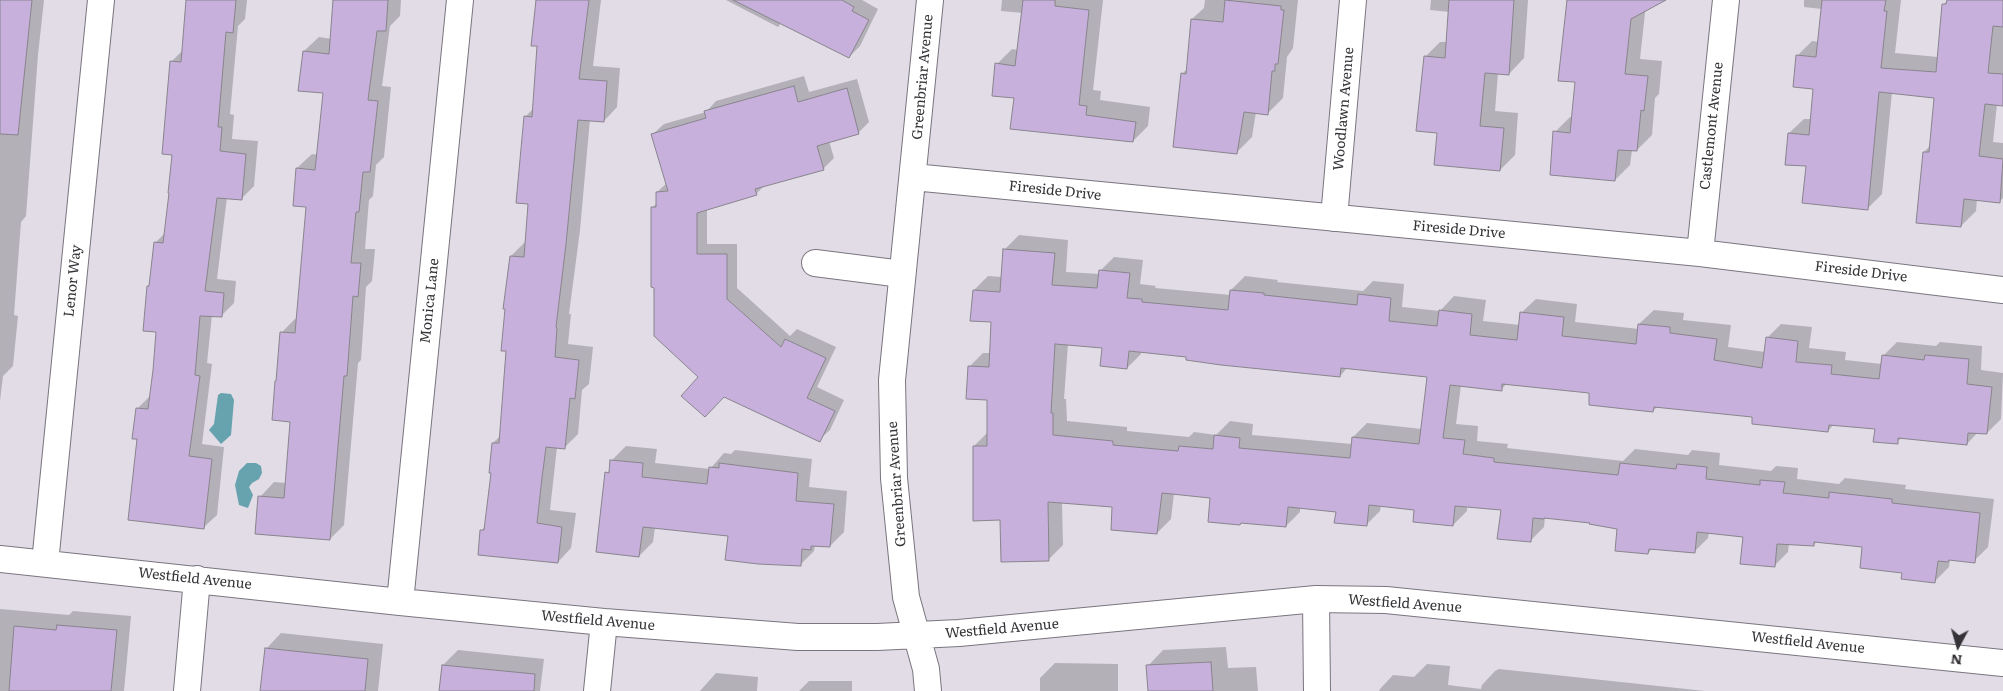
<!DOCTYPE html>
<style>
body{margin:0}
#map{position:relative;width:2003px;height:691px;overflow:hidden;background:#e1dce6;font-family:Literata,serif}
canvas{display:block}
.north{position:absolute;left:1933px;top:621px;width:50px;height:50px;-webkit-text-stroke:4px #fff;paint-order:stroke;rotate:186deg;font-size:14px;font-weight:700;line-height:20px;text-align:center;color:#353337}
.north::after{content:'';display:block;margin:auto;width:18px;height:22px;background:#353337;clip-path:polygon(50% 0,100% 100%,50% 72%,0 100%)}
</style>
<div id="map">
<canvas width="2003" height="691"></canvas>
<div class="north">N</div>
</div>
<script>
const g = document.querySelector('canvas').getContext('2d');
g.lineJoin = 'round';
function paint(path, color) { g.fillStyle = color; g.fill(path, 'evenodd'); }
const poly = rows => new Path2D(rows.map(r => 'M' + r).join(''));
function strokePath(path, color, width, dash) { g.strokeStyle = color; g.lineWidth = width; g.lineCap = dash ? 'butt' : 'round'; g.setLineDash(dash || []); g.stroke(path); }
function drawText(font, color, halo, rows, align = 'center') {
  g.font = font + ' Literata,serif'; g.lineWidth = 5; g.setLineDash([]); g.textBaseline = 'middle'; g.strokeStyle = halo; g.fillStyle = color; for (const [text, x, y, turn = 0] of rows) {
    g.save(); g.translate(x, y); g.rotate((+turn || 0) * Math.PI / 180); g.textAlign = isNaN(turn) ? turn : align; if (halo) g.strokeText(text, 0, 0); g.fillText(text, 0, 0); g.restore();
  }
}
const water = poly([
 [221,393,231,394,234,400,231,435,221,444,209,430,214,424,218,395],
 [247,463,256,463,261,466,262,473,259,479,252,483,249,487,253,495,248,508,239,505,235,485,239,471]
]);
const shadow = poly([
 [0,0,44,0,38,55,26,216,21,222,14,315,18,316,13,366,3,376,0,401],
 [187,0,247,0,245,19,238,26,230,114,234,115,232,139,258,141,254,186,241,199,227,197,217,279,236,281,234,303,221,316,212,315,207,363,212,364,202,444,224,447,217,515,204,527,138,438,138,408,151,395,157,331,148,286,150,284,155,243,165,233,173,154,171,62,184,49],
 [335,0,401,0,400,16,390,26,382,86,391,87,384,157,376,165,373,196,369,200,365,249,375,249,372,281,366,287,361,360,358,363,344,525,330,539,260,497,274,482,286,483,291,421,281,333,296,318,298,319,308,206,294,205,297,168,312,154,318,155,325,92,304,51,319,37,332,39],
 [537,0,601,0,593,66,620,68,617,107,604,121,590,119,580,230,569,314,571,314,568,344,593,347,589,384,582,390,578,434,564,448,557,447,550,510,576,513,571,548,558,562,482,530,486,526,492,472,493,443,501,435,508,350,511,256,525,242,530,202,525,117,534,108,539,45],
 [726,0,862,0,878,9,860,46,849,57,781,23,778,27],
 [1002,0,1103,0,1093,90,1101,91,1100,100,1150,107,1148,126,1133,141,1015,97,997,64,1012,49,1019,50,1023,13,1001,11],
 [1205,0,1298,0,1293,48,1287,57,1283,98,1268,113,1256,112,1252,137,1237,152,1182,74,1188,68,1192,19,1204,8],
 [1431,0,1528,0,1524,58,1509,74,1498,73,1495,111,1518,113,1515,155,1500,170,1438,132,1425,57,1440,42,1447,42,1450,12,1430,10],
 [1567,0,1649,0,1646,4,1640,59,1662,61,1659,94,1655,98,1652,135,1637,150,1632,150,1630,165,1615,180,1555,132,1570,117,1573,117,1577,81,1560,79],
 [1804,0,1901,0,1895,53,1938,57,1943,5,1948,0,2003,0,2003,104,1997,104,1993,142,2003,143,2003,198,2000,201,1977,199,1976,211,1961,226,1924,152,1931,145,1936,97,1892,92,1882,194,1867,209,1789,133,1804,119,1811,119,1814,88,1797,56,1812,41,1819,42,1822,9,1804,7],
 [804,76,809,92,857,79,869,122,859,132,829,141,834,158,823,169,765,185,756,194,707,208,707,244,737,244,737,288,790,336,797,329,836,347,817,387,844,400,830,430,819,440,700,376,652,208,657,203,657,192,667,183,653,134,664,124,706,112,716,101],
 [1019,235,1068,240,1066,272,1100,274,1100,271,1114,257,1143,260,1140,284,1156,286,1155,288,1231,295,1231,290,1245,276,1278,280,1277,282,1363,291,1373,281,1404,284,1402,307,1440,311,1454,296,1486,300,1483,321,1520,325,1521,313,1536,299,1577,304,1575,322,1639,329,1639,324,1654,310,1684,313,1683,320,1731,325,1728,347,1765,352,1767,338,1781,324,1812,327,1809,348,1846,352,1845,360,1882,364,1883,356,1897,342,1936,346,1940,342,1982,346,1981,370,2003,373,2001,419,1987,433,1978,432,1967,444,1903,437,1897,442,1876,428,1834,424,1828,431,1754,416,1658,406,1653,411,1590,392,1507,383,1501,390,1461,385,1456,424,1478,426,1477,441,1508,444,1507,448,1623,461,1635,449,1688,455,1692,450,1720,453,1719,465,1771,471,1776,466,1798,468,1797,479,1839,484,1845,478,1906,485,1905,489,1994,499,1988,547,1974,561,1950,559,1949,567,1935,581,1903,572,1863,546,1817,541,1814,545,1789,543,1788,552,1774,566,1745,536,1709,532,1708,538,1694,552,1653,548,1648,553,1619,528,1591,522,1545,517,1544,527,1530,541,1502,509,1467,506,1467,511,1453,525,1416,509,1381,505,1380,511,1366,525,1337,511,1300,507,1300,512,1286,526,1211,497,1174,493,1171,519,1157,533,1113,506,1062,502,1063,545,1049,559,1001,519,974,446,988,432,988,399,969,367,983,353,991,353,993,321,974,290,988,276,1002,277,1004,250],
 [1068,344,1103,347,1127,368,1141,354,1141,351,1340,376,1348,367,1429,376,1422,429,1367,423,1353,437,1352,444,1252,435,1253,424,1230,421,1216,435,1194,432,1189,437,1127,431,1127,427,1067,421,1066,399,1064,399],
 [626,446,657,449,655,463,710,469,724,453,731,454,735,450,812,459,809,487,847,491,844,532,830,546,815,545,814,551,800,565,729,535,655,527,653,542,639,556,607,473,611,469,612,460],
 [0,609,69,615,73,611,131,616,124,691,0,691],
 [281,633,383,644,378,691,261,691,266,649],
 [1226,647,1228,668,1256,667,1258,691,1150,691,1148,666,1163,650],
 [458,650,544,659,540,691,440,691,443,665],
 [1055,663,1118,664,1118,691,1040,691,1040,678],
 [1427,664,1450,666,1448,685,1481,689,1482,685,1495,671,1499,669,1705,691,1379,691,1380,689,1393,675,1414,677],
 [716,673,758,677,757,691,700,691],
 [809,681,852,681,852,691,799,691]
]);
const building = poly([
 [0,0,32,0,18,135,0,134,0,0],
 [186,0,236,0,233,33,226,32,218,127,222,127,220,151,246,154,242,200,217,198,205,291,224,293,222,317,200,316,195,375,200,376,189,456,212,459,204,529,128,520,137,439,132,439,136,408,148,409,153,370,156,332,143,331,147,286,149,286,154,242,163,243,169,193,168,193,172,155,162,154,170,61,181,62,186,0],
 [333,0,388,0,386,31,377,31,368,100,378,101,370,172,363,172,359,212,356,212,351,263,361,263,358,297,353,296,347,376,344,376,330,540,255,534,258,496,284,498,290,422,272,420,275,381,276,381,280,332,295,333,306,207,293,206,296,168,315,170,323,93,298,91,303,51,329,54,333,0],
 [536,0,589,0,579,79,607,81,604,122,578,120,566,244,556,327,557,328,555,357,579,360,575,399,570,398,565,449,546,447,542,478,537,523,562,527,558,563,478,555,480,530,484,530,491,473,489,473,492,443,499,443,506,351,501,351,505,309,503,309,510,256,524,257,528,204,516,203,524,116,532,117,537,46,531,46,536,0],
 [733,0,842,0,854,7,852,11,869,20,849,58,733,0],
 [1023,0,1055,0,1055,6,1089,10,1079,105,1087,106,1086,115,1136,122,1133,142,1010,129,1014,98,992,96,995,63,1015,66,1023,0],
 [1225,0,1281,6,1281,10,1284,10,1278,64,1275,64,1275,71,1272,71,1268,115,1244,112,1237,154,1173,147,1181,73,1186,74,1191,19,1223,22,1225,0],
 [1449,0,1514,0,1509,75,1485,73,1480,126,1504,128,1500,171,1434,165,1437,133,1416,131,1424,56,1445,58,1449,0],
 [1567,0,1666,0,1631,19,1625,74,1648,76,1644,111,1641,110,1637,151,1618,150,1615,181,1550,175,1553,131,1570,133,1575,82,1558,81,1567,0],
 [1822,0,1886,0,1884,11,1887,11,1881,68,1936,72,1942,4,1946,4,1947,0,2003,0,2003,27,1993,26,1988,73,2003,74,2003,106,1985,104,1979,156,2003,159,2000,203,1964,199,1961,227,1916,223,1923,152,1929,152,1934,98,1879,92,1868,210,1802,203,1806,166,1785,165,1788,133,1809,135,1813,89,1793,87,1796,55,1816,57,1822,0],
 [794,86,798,102,847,88,859,134,817,146,824,170,755,189,757,195,697,213,697,254,727,254,727,299,781,347,785,339,826,358,807,398,835,411,820,442,724,397,705,417,681,396,698,377,654,336,654,288,651,287,651,207,656,207,656,192,668,191,651,134,706,118,704,111,794,86],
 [1003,249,1055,253,1052,285,1097,288,1099,270,1130,273,1127,298,1142,299,1142,302,1228,310,1230,290,1264,293,1264,295,1357,305,1358,294,1391,298,1389,321,1437,326,1439,310,1472,314,1470,335,1517,340,1520,312,1564,317,1562,336,1636,344,1638,324,1670,327,1670,333,1717,339,1714,360,1762,368,1766,337,1798,341,1796,362,1832,365,1831,374,1879,379,1882,355,1924,360,1925,355,1969,359,1967,384,1992,387,1987,434,1968,433,1967,445,1898,438,1898,444,1873,442,1875,429,1829,425,1828,432,1752,424,1752,417,1654,407,1653,412,1589,405,1589,393,1502,384,1502,391,1450,385,1443,438,1465,440,1463,454,1494,458,1494,462,1618,475,1620,463,1676,469,1677,464,1707,467,1706,479,1760,485,1760,480,1785,482,1783,493,1829,498,1829,492,1892,499,1892,503,1980,513,1975,563,1949,560,1948,562,1938,561,1935,583,1901,579,1902,573,1860,568,1862,547,1814,542,1814,546,1777,544,1775,567,1740,564,1743,537,1697,532,1695,553,1649,549,1648,554,1615,551,1617,529,1589,524,1590,523,1544,518,1544,519,1533,518,1531,542,1497,539,1501,510,1455,506,1453,526,1413,522,1414,510,1369,505,1367,526,1334,523,1336,512,1288,507,1286,527,1241,523,1240,525,1208,522,1210,498,1162,493,1157,534,1111,530,1112,507,1048,502,1049,561,1001,562,1000,520,973,521,973,446,987,446,987,400,966,399,968,366,989,367,991,322,970,321,973,290,1000,292,1003,249],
 [1055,344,1102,348,1100,366,1127,369,1129,351,1186,357,1186,360,1221,365,1340,377,1341,368,1427,377,1419,444,1352,437,1350,458,1239,448,1240,438,1214,435,1213,449,1179,446,1178,451,1113,445,1113,441,1053,435,1053,413,1051,413,1055,344],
 [610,460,643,463,642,477,707,484,709,467,719,468,719,463,798,473,796,501,834,504,830,547,811,546,811,550,802,549,801,566,758,564,725,560,728,536,643,527,639,557,596,552,605,472,609,473,610,460],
 [57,625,117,630,111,691,9,691,14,626,56,630,57,625],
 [265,648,368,659,365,691,260,691,265,648],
 [1211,662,1213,691,1148,691,1146,665,1211,662],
 [442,665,535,674,534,691,439,691,442,665]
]);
const minor = poly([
 [913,177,1700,253,2003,290],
 [1334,218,1353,0],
 [1700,253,1726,0],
 [815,263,902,274],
 [0,559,400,602,604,622,798,637,877,637,959,633,1316,599,1386,600,2003,663],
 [45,563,101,0],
 [1316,599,1317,691],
 [400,602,460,0],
 [187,691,197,579],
 [597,691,604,622],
 [928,691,926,669,906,597,894,478,892,380,930,0]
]);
const streetNames = [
 ["Greenbriar Avenue",923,77,-85],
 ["Woodlawn Avenue",1344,109,-85],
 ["Castlemont Avenue",1712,126,-84],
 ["Fireside Drive",1055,191,6],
 ["Fireside Drive",1459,230,5],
 ["Fireside Drive",1861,272,7],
 ["Lenor Way",73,281,-84],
 ["Monica Lane",430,301,-84],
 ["Greenbriar Avenue",897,484,-94],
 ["Westfield Avenue",195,579,6],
 ["Westfield Avenue",1405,604,4],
 ["Westfield Avenue",598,621,5],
 ["Westfield Avenue",1002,629,-5],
 ["Westfield Avenue",1808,643,6]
];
paint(water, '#67a2af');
paint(shadow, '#0003');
paint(building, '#c7b0db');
strokePath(building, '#88848d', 1);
strokePath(minor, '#7a757e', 28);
strokePath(minor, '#fff', 26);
drawText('14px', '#353337', '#fff', streetNames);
</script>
